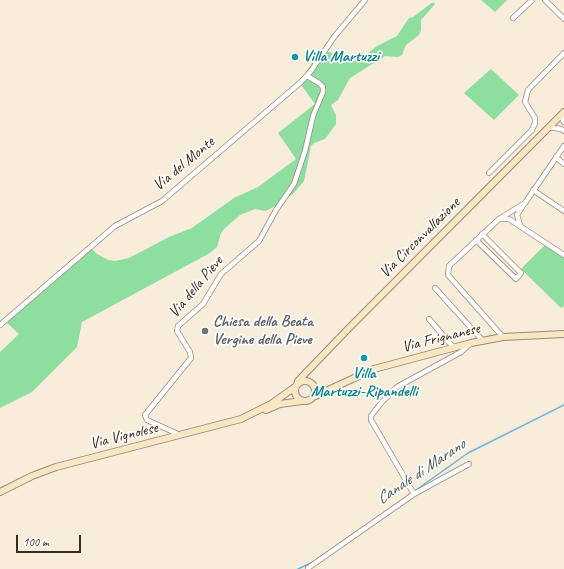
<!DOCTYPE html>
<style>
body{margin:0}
#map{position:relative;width:564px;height:569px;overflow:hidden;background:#f8ecda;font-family:Caveat,sans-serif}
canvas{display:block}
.scale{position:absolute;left:16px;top:535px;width:65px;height:18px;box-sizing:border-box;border:2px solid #3b2a1e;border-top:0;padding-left:5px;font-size:12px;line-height:14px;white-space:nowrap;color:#3b2a1e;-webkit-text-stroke:3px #fdfcf7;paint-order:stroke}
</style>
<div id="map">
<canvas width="564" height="569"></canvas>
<div class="scale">100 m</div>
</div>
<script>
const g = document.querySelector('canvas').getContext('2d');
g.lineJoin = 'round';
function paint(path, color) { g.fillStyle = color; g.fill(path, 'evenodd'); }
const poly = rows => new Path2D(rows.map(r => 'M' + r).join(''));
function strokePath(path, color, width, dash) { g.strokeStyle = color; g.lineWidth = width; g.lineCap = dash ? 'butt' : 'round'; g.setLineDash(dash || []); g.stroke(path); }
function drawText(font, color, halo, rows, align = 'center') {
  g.font = font + ' Caveat,sans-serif'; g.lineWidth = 3.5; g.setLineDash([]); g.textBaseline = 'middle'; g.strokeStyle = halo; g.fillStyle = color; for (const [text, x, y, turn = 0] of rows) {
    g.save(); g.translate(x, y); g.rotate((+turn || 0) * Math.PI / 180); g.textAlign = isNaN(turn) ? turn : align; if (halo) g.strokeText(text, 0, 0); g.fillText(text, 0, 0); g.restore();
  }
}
const green = poly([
 [481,0,507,0,495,12],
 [433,2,435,4,421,20,421,30,419,35,406,45,402,55,398,57,385,56,350,78,338,100,331,105,336,115,336,124,325,139,314,143,311,146,304,181,293,194,270,209,265,211,255,209,240,215,225,228,221,233,217,247,210,253,82,322,77,347,32,392,0,408,0,352,19,334,4,320,91,248,97,254,108,260,115,261,129,258,169,237,192,228,234,198,258,187,296,159,278,133,315,104,299,82,322,49,351,61,358,61,377,46,397,36,409,18,413,17],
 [491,69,519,95,494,120,464,93],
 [545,245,564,258,564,306,561,308,521,269]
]);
const stream = poly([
 [416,490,468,453,564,405],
 [298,569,313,562,359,530]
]);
const minor = poly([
 [545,0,564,19],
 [513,18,532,0],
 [561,115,564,122],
 [549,127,561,129,564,131],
 [556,157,564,164],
 [489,173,532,130,535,123,535,118,525,102,528,90,564,53],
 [533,190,564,211],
 [501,219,509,219,564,255],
 [520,225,517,215,524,204],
 [476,240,516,279,521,273,482,234],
 [435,288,483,341],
 [429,319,454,348],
 [0,325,115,226,162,201,301,82,311,71,334,37,365,0],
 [503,337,448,275,449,266,499,219,525,203,564,146],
 [180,435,147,420,145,415,191,358,190,352,177,331,178,326,203,304,221,274,259,241,276,210,294,184,305,151,313,116,323,92,323,87,319,83,307,76],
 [414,494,371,420,371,416,381,403,397,387,461,352,471,343],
 [308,568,414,494,469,464]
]);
const secondary = poly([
 '295 391a10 10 0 1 1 20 0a10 10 0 1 1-20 0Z',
 [297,385,298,381,349,328,564,112],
 [313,397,374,369,471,343,503,337,564,334],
 [266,410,280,404,302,401],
 [0,492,32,476,56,467,241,419,271,404,295,387]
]);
const markers = [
 [295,57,4,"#0f9aa8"],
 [205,331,4,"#6b7280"],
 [364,358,4,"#0f9aa8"]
];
const cultureNames = [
 ["Villa Martuzzi",303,57],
 ["Villa",364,374,"center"],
 ["Martuzzi-Ripandelli",364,392,"center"]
];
const streetNames = [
 ["Via del Monte",184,164,-40],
 ["Via Circonvallazione",420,238,-45],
 ["Via della Pieve",196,287,-50],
 ["Via Frignanese",441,338,-14],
 ["Via Vignolese",124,436,-14]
];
const worshipNames = [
 ["Chiesa della Beata",213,322],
 ["Vergine della Pieve",213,340]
];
const waterNames = [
 ["Canale di Marano",421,472,-34]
];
paint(green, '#8dde9f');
strokePath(stream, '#68b6e2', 1.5);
strokePath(minor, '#9a8b7c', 6);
strokePath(secondary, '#9a8b7c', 8);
strokePath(minor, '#fff', 4.5);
strokePath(secondary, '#f9e7c3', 6);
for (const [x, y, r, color] of markers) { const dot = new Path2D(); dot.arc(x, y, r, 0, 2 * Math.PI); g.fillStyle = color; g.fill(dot); strokePath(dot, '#fdfcf7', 1.5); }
drawText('bold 16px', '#0d838f', '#fdfcf7', cultureNames, 'left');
drawText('16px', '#3b2a1e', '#fdfcf7', streetNames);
drawText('bold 16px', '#5b616d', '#fdfcf7', worshipNames, 'left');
drawText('italic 17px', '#4b5b63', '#fdfcf7', waterNames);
</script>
